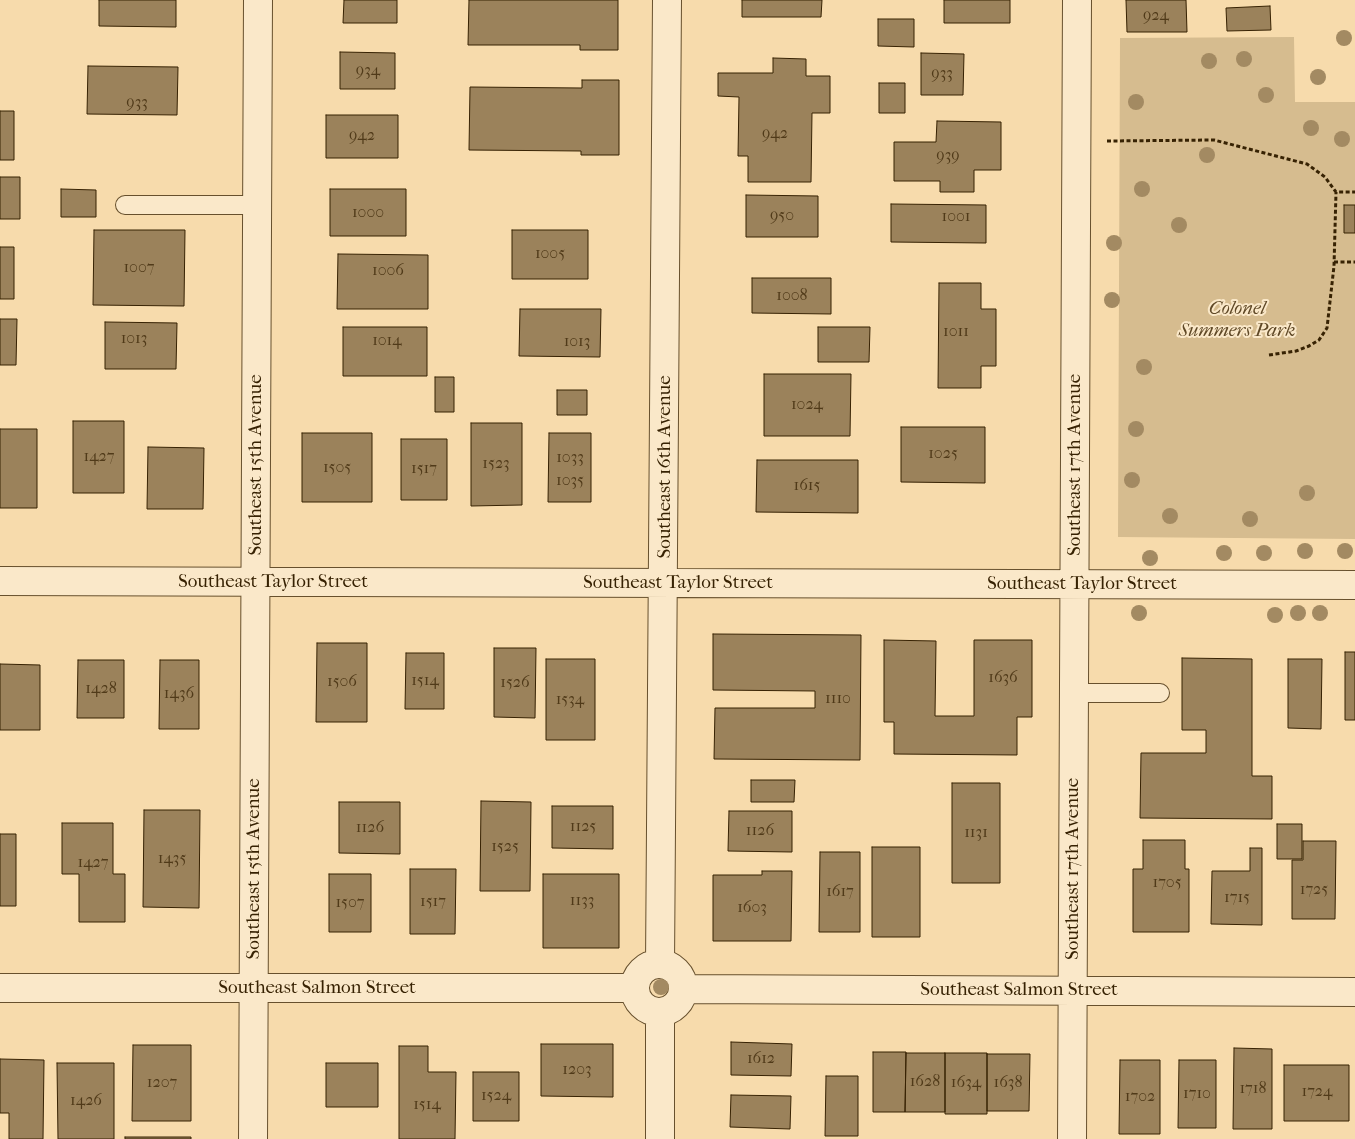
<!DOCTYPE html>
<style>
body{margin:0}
canvas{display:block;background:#f7dbac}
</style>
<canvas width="1355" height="1139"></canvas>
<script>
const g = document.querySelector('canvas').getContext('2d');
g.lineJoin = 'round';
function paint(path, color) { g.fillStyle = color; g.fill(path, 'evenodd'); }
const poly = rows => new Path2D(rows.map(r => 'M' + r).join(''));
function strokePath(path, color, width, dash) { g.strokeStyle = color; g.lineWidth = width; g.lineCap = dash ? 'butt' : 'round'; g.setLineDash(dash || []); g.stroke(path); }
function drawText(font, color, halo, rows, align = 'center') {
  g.font = font + ' "IM FELL French Canon",serif'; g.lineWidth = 4; g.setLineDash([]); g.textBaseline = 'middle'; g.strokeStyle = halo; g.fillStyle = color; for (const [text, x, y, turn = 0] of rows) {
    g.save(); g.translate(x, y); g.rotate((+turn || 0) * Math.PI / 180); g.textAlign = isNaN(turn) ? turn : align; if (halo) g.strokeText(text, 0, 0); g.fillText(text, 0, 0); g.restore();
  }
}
const green = poly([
 [1294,37,1295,102,1355,102,1355,539,1118,537,1120,38]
]);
const building = poly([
 [99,0,176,0,176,27,99,26,99,0],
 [344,0,397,0,397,23,343,23,344,0],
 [469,0,618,0,618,50,580,50,580,45,468,45,469,0],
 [742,0,822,0,821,17,742,17,742,0],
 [944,0,1010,0,1010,23,944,23,944,0],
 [1126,0,1186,0,1187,32,1127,32,1126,0],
 [1270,6,1271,30,1227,31,1226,8,1270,6],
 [878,19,914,19,914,47,878,46,878,19],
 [340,52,395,53,395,89,340,89,340,52],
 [921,53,964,54,963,95,921,95,921,53],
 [773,58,806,59,806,76,830,76,830,113,812,113,811,182,748,182,748,156,738,156,739,97,718,96,718,73,773,73,773,58],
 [88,66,178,67,177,115,87,114,88,66],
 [582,80,619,80,619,155,581,155,581,151,469,150,470,87,582,88,582,80],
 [879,83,905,83,905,113,879,113,879,83],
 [0,111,14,111,14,160,0,160,0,111],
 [326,115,398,115,398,158,326,158,326,115],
 [937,121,1001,122,1001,170,974,170,974,192,940,192,940,181,894,181,894,142,936,142,937,121],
 [0,177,20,177,20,219,0,219,0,177],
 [61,189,96,190,96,217,61,217,61,189],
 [330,189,406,189,406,236,330,236,330,189],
 [746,195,818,196,818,237,746,237,746,195],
 [891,204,986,205,986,243,891,242,891,204],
 [1344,205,1355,205,1355,233,1344,233,1344,205],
 [94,230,185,230,184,306,93,305,94,230],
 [512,230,588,230,588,279,512,279,512,230],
 [0,247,14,247,14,299,0,299,0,247],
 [338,254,428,255,428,309,337,309,338,254],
 [752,278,831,278,831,314,752,313,752,278],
 [939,283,981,283,981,309,996,309,996,366,981,366,981,388,938,388,939,283],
 [520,309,601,309,600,357,519,356,520,309],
 [0,319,17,319,16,365,0,365,0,319],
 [105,322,177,323,176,369,105,369,105,322],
 [343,327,427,327,427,376,343,376,343,327],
 [818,327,870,327,869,362,818,362,818,327],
 [764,374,851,374,850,436,764,436,764,374],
 [435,377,454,377,454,412,435,412,435,377],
 [557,390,587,390,587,415,557,415,557,390],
 [73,421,124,421,124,493,73,493,73,421],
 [471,423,522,423,522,505,471,506,471,423],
 [901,427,985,427,985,483,901,482,901,427],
 [0,429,37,429,37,508,0,508,0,429],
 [302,433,372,433,372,502,302,502,302,433],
 [549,433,591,433,591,502,548,502,549,433],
 [401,439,447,439,447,500,401,500,401,439],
 [148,447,204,448,203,509,147,509,148,447],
 [757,460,858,460,858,513,756,512,757,460],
 [713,634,861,635,860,760,714,759,715,708,815,708,815,691,713,690,713,634],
 [884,640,936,641,935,716,974,716,974,640,1032,640,1032,717,1017,717,1017,755,894,754,894,722,884,722,884,640],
 [317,643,367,643,367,722,316,722,317,643],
 [494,648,536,648,535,718,494,717,494,648],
 [1345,652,1355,652,1355,720,1345,720,1345,652],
 [406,653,444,653,444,709,405,709,406,653],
 [1182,658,1252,659,1252,776,1272,776,1272,819,1140,818,1141,753,1206,753,1206,730,1182,730,1182,658],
 [546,659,595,659,595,740,546,740,546,659],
 [1288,659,1322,659,1321,729,1288,728,1288,659],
 [78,660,124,660,124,718,77,718,78,660],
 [160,660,199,660,199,729,159,729,160,660],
 [0,664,40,665,40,730,0,730,0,664],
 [751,780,795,780,794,802,751,802,751,780],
 [952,783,1000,783,1000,883,952,883,952,783],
 [481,801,531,802,530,891,480,891,481,801],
 [339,802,400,802,400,854,339,853,339,802],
 [552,806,613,806,613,849,552,848,552,806],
 [144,810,200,810,199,908,143,907,144,810],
 [729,811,792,811,792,852,728,851,729,811],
 [62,823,113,823,113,874,125,874,125,922,79,922,79,874,62,874,62,823],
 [1277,824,1302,824,1302,859,1277,859,1277,824],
 [0,834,16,834,16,906,0,906,0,834],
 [1143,840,1185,840,1185,869,1189,869,1189,932,1133,932,1133,869,1143,869,1143,840],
 [1303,841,1336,841,1335,919,1292,919,1292,860,1303,860,1303,841],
 [872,847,920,847,920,937,872,937,872,847],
 [1250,848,1262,848,1262,925,1211,924,1212,871,1250,871,1250,848],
 [820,852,860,852,860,932,819,932,820,852],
 [410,869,456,869,455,934,410,934,410,869],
 [762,871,792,871,791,941,713,941,713,875,762,875,762,871],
 [329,874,371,874,371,932,329,932,329,874],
 [543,874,619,874,619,948,543,948,543,874],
 [731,1042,792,1044,791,1076,731,1075,731,1042],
 [541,1044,613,1044,613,1097,541,1096,541,1044],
 [133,1045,191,1045,191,1121,132,1121,133,1045],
 [399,1046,428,1046,428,1072,456,1072,455,1139,399,1139,399,1046],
 [1234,1048,1272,1049,1272,1129,1233,1129,1234,1048],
 [873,1052,906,1052,905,1112,873,1112,873,1052],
 [906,1053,945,1053,945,1112,905,1112,906,1053],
 [945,1053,987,1053,987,1114,945,1114,945,1053],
 [987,1054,1030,1054,1029,1111,987,1111,987,1054],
 [0,1059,44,1060,43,1139,9,1139,9,1113,0,1113,0,1059],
 [1120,1060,1160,1060,1160,1134,1119,1134,1120,1060],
 [1179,1060,1216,1060,1216,1128,1178,1128,1179,1060],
 [57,1063,114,1063,114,1139,58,1139,57,1063],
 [326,1063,378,1063,378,1107,326,1107,326,1063],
 [1284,1065,1349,1065,1349,1121,1284,1121,1284,1065],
 [473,1072,519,1072,519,1121,473,1121,473,1072],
 [826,1076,858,1076,858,1136,825,1136,826,1076],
 [731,1095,791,1096,790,1129,730,1127,731,1095],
 [125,1137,191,1137,191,1139,125,1139,125,1137]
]);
const path = poly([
 [1107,141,1214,140,1307,164,1325,177,1336,192,1355,192],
 [1334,262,1355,262],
 [1269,355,1296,351,1309,346,1319,340,1327,328,1334,266,1336,192]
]);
const lane = poly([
 [125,205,257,205],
 [1074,693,1160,693]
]);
const street = poly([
 [0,581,1355,585],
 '635 988a24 24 0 1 1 48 0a24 24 0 1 1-48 0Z',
 [660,964,667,0],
 [0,988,634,988],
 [683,989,1355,992],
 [660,1013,660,1139],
 [253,1139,258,0],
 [1072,1139,1077,0]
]);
const trees = [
 [1344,38],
 [1244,59],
 [1209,61],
 [1318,77],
 [1266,95],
 [1136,102],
 [1311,128],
 [1342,139],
 [1207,155],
 [1142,189],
 [1179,225],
 [1114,243],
 [1112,300],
 [1144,367],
 [1136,429],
 [1132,480],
 [1307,493],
 [1170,516],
 [1250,519],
 [1305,551],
 [1345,551],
 [1224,553],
 [1264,553],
 [1150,558],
 [1139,613],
 [1298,613],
 [1320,613],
 [1275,615],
 [661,987]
];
const numberNames = [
 ["924",1156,16],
 ["934",368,71],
 ["933",942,74],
 ["933",137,103],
 ["942",775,134],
 ["942",362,136],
 ["939",948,156],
 ["1000",368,213],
 ["950",782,216],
 ["1001",956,217],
 ["1005",550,254],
 ["1007",139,268],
 ["1006",388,271],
 ["1008",792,296],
 ["1011",956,332],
 ["1013",134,339],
 ["1014",387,341],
 ["1013",577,342],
 ["1024",807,405],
 ["1025",943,454],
 ["1427",99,457],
 ["1033",570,458],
 ["1523",496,464],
 ["1505",337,468],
 ["1517",424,469],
 ["1035",570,481],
 ["1615",807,486],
 ["1636",1003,678],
 ["1514",425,681],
 ["1506",342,682],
 ["1526",515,683],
 ["1428",101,689],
 ["1436",179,694],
 ["1110",838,699],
 ["1534",570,700],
 ["1125",583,827],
 ["1126",370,828],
 ["1126",760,831],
 ["1131",976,833],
 ["1525",505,847],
 ["1435",172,859],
 ["1427",93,863],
 ["1705",1167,883],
 ["1725",1314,890],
 ["1617",840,892],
 ["1715",1237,898],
 ["1133",582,901],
 ["1517",433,902],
 ["1507",350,903],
 ["1603",752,908],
 ["1612",761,1059],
 ["1203",577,1070],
 ["1628",925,1082],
 ["1207",162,1083],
 ["1634",966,1083],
 ["1638",1008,1083],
 ["1718",1253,1089],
 ["1724",1317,1092],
 ["1710",1197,1094],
 ["1524",496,1096],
 ["1702",1140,1097],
 ["1426",86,1101],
 ["1514",427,1105]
];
const parkNames = [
 ["Colonel",1237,309],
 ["Summers Park",1237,331]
];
const streetNames = [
 ["Southeast 15th Avenue",256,465,-90],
 ["Southeast 17th Avenue",1075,465,-90],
 ["Southeast 16th Avenue",665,467,-90],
 ["Southeast Taylor Street",273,582],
 ["Southeast Taylor Street",678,583],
 ["Southeast Taylor Street",1082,584],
 ["Southeast 15th Avenue",254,869,-90],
 ["Southeast 17th Avenue",1073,869,-90],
 ["Southeast Salmon Street",317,988],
 ["Southeast Salmon Street",1019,990]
];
paint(green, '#d6bc8f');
paint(building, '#9b825b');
strokePath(building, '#372203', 1);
strokePath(lane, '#67502d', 20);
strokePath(street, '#67502d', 30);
strokePath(path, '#372203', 3, [4, 2.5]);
strokePath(lane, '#fae8c9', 18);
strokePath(street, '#fae8c9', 28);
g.fillStyle = '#a38a62';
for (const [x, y] of trees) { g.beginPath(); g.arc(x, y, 8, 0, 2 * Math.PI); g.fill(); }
drawText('16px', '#503a19', null, numberNames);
drawText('italic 19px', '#5f4826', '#fae8c9', parkNames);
drawText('19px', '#372203', '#fae8c9', streetNames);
</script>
